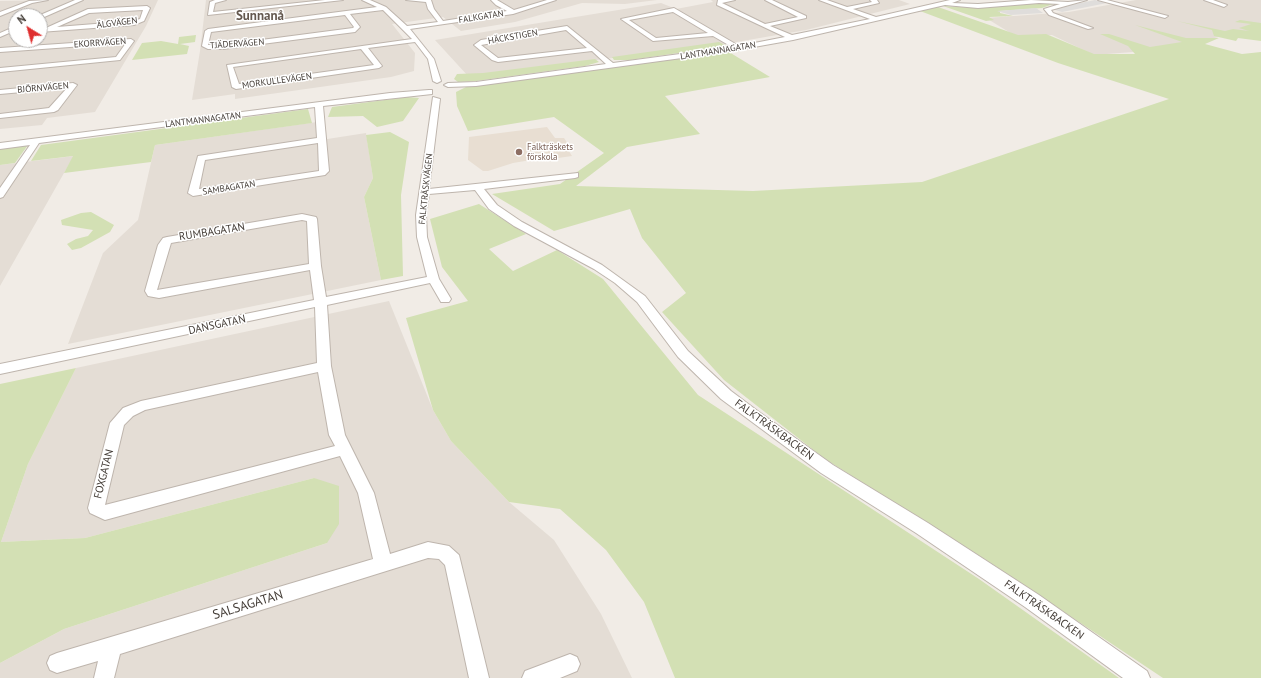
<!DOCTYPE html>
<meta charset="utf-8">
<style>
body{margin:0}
#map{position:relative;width:1261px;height:678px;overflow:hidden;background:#f1ece6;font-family:"PT Sans",sans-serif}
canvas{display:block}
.north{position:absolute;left:8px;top:8px;width:40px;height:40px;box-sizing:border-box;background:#fff;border:1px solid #b4b1af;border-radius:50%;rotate:323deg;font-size:11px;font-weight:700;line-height:16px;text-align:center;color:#433c36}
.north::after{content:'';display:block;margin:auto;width:14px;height:18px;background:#df2f2f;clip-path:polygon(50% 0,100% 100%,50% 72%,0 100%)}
</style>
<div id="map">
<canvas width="1261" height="678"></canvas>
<div class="north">N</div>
</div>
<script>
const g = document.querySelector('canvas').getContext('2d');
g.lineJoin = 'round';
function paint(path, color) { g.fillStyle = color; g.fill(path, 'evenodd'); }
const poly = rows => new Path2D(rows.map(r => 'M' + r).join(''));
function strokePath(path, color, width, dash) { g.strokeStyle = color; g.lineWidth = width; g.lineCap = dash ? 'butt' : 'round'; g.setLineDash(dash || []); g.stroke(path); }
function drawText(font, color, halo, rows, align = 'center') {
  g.font = font + ' "PT Sans",sans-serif'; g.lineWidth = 3; g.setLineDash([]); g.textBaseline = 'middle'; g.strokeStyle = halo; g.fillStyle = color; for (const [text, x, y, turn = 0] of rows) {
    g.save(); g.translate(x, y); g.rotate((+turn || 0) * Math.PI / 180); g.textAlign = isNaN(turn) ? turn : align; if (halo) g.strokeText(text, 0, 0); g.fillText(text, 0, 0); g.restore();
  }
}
const residential = poly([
 [55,0,158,0,146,26,95,112,47,118,42,125,0,129,0,1],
 [16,16,40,16,40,40,16,40],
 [206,0,657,0,625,4,582,3,515,22,461,31,443,17,392,24,415,53,414,71,391,77,235,99,235,94,192,100,200,51],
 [711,0,899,0,910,4,806,30,725,44,468,76,435,40,661,3,676,9,713,2],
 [1136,0,1261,0,1261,28,1158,50,1094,55,1052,35,1017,37,986,18,1069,12],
 [317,122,321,140,366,133,373,178,364,197,381,280,68,344,103,253,138,220,155,145],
 [74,156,64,173,0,286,0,165],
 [389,301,433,410,451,441,509,502,554,540,601,614,632,678,0,678,0,663,64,629,327,543,314,478,85,538,1,542,28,464,76,368]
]);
const education = poly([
 [547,127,555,138,564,138,570,147,567,148,572,156,551,159,549,157,513,163,488,171,483,171,468,160,469,137]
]);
const green = poly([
 [1041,1,1056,3,1042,8,1000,11,1000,13,1013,16,989,17,994,20,986,21,943,6,975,8],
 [938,7,1018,35,1046,34,1094,54,1135,54,1128,46,1100,34,1109,34,1150,47,1182,42,1135,25,1186,38,1219,38,1205,44,1242,54,1261,52,1261,678,1163,678,986,560,825,459,724,380,662,312,686,293,642,238,630,209,554,231,492,194,560,184,604,153,554,117,468,131,457,106,456,92,466,87,729,52,770,77,665,96,700,134,627,147,576,186,753,191,922,182,1169,99,1058,63,920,11],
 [1240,20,1261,23,1261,41,1238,38,1236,41,1214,36,1212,30,1177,21,1225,31,1233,29,1249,31,1239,28,1251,24,1235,22],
 [196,35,195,42,180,44,189,46,187,54,132,60,142,43,161,41,178,44,179,37],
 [719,42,727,46,630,60,614,60,612,57],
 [595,59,599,62,585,66,476,81,458,82,454,79,457,74,483,73],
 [407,97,419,98,403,121,377,127,363,116,328,117,332,107],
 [308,109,312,123,155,145,151,162,64,173,73,156,31,161,41,145],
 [390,132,409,142,401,195,403,276,381,280,364,197,373,178,366,135],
 [28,145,15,163,0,165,0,148],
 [479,204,526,234,489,249,513,271,557,250,603,279,698,395,979,579,1119,678,675,678,644,602,606,550,560,509,509,502,451,441,433,410,406,318,468,301,442,267,430,219],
 [91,212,114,225,110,232,81,248,72,250,67,244,76,239,88,236,93,230,62,225,61,220,81,213],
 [76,368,28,464,1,542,85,538,314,478,339,486,339,524,327,543,64,629,0,663,0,384]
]);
const parking = poly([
 [1095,0,1107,3,1062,12,1052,9],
 [1036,8,1043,13,1011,15,997,11]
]);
const minor = poly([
 [48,0,32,3,0,16,0,12,29,1,48,0],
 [75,0,83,0,42,18,38,16,75,0],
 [215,0,226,0,215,3,213,12,325,0,343,0,208,15,210,2,215,0],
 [362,0,370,0,386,7,407,26,438,22,428,9,426,2,406,0,431,0,434,9,443,21,507,11,496,5,491,0,497,0,514,10,547,0,556,0,513,14,410,29,434,59,441,81,437,83,433,81,428,59,415,42,368,48,382,66,379,68,236,89,232,87,227,65,412,39,383,10,350,14,360,27,355,32,223,49,208,49,202,46,205,31,208,29,377,7,362,0],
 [345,15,354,27,353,28,223,45,208,45,211,32,345,15],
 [361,49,374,65,239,84,233,67,361,49],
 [718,0,735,0,722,3,765,24,798,17,765,0,772,0,806,16,806,18,770,26,792,35,870,19,819,0,827,0,847,7,872,2,870,0,877,0,879,3,853,9,876,17,950,0,960,0,952,3,978,4,1031,0,1068,2,1087,0,1051,10,1053,13,1093,28,1088,29,1049,15,1044,9,1060,4,1039,3,978,8,945,5,793,40,726,52,476,86,448,87,444,85,448,83,476,82,606,64,592,51,498,62,492,60,474,45,481,40,567,26,613,63,732,47,713,36,653,41,621,19,674,8,739,46,785,37,717,5,718,0],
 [673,12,708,33,656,38,629,20,673,12],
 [566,30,587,48,498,58,481,45,566,30],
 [1098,0,1107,0,1168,16,1165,18,1098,0],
 [1204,0,1213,0,1227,5,1224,7,1204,0],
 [147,6,150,8,144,21,134,25,40,32,40,28,46,28,88,9,147,6],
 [143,10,140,19,133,21,57,27,89,13,143,10],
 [16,26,16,30,0,37,0,33,16,26],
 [131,39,134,41,120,60,0,72,0,68,116,57,126,43,0,52,0,48,131,39],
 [73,83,77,85,58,110,54,112,0,118,0,114,49,108,67,88,0,94,0,90,73,83],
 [429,90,432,90,432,94,323,106,329,171,325,175,193,196,188,193,198,156,317,138,315,107,39,143,3,197,0,198,0,188,30,145,0,149,0,143,390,93,429,90],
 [318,143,319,171,199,189,205,160,318,143],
 [433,97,440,99,429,189,578,173,578,177,575,178,484,189,497,205,522,222,602,265,645,296,688,351,731,391,759,412,833,465,928,523,1039,595,1147,671,1150,678,1123,678,1025,607,916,533,821,473,721,399,678,357,637,302,615,283,594,269,514,226,489,209,475,190,429,194,426,215,427,237,439,279,451,299,449,302,441,302,430,283,327,305,331,366,345,435,374,493,390,554,428,542,449,546,459,555,489,678,469,678,445,565,439,559,428,558,120,654,114,678,94,678,98,661,57,673,50,670,47,663,50,656,57,653,373,559,358,493,340,456,105,520,90,513,88,508,110,423,123,408,141,401,317,363,315,307,0,374,0,364,314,300,310,270,159,298,148,296,145,291,158,245,163,238,167,237,302,214,316,217,317,219,321,266,326,297,427,277,417,237,416,215,433,97],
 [302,220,307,221,309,264,157,290,171,243,302,220],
 [318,372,329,435,335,446,105,505,124,425,133,416,145,410,318,372],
 [570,654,577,657,580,664,577,671,560,678,522,678,525,671,570,654]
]);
const markers = [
 [519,152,4,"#8d6e63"]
];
const farStreetnames = [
 ["FALKGATAN",481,17,-9],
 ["ÄLGVÄGEN",117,23,-7],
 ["HÄCKSTIGEN",513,37,-10],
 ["EKORRVÄGEN",100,43,-4],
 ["TJÄDERVÄGEN",237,44,-4],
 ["LANTMANNAGATAN",718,51,-9],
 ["MORKULLEVÄGEN",277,81,-8],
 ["BJÖRNVÄGEN",43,88,-5],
 ["LANTMANNAGATAN",203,120,-7],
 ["SAMBAGATAN",229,188,-9],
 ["FALKTRÄSKVÄGEN",426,189,-84]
];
const farEducationnames = [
 ["Falkträskets",527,147],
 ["förskola",527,157]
];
const streetNames = [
 ["RUMBAGATAN",212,232,-9],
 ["DANSGATAN",217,325,-12],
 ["FALKTRÄSKBACKEN",774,430,36],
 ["FOXGATAN",104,474,-76],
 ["FALKTRÄSKBACKEN",1044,610,35]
];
const farDistrictnames = [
 ["Sunnanå",260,16]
];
const nearStreetnames = [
 ["SALSAGATAN",248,605,-17]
];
paint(residential, '#e4ddd5');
paint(education, '#e8ded2');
paint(green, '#d3e0b4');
paint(parking, '#dfdddb');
strokePath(minor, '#beb5ad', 2);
paint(minor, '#fff');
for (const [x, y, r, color] of markers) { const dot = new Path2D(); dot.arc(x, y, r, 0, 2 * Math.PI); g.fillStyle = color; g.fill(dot); strokePath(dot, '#fff', 1.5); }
drawText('9px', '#433c36', '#fff', farStreetnames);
drawText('9px', '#785e54', '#fff', farEducationnames, 'left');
drawText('11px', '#433c36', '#fff', streetNames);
drawText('bold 13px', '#64584f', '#fff', farDistrictnames);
drawText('13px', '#433c36', '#fff', nearStreetnames);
</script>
